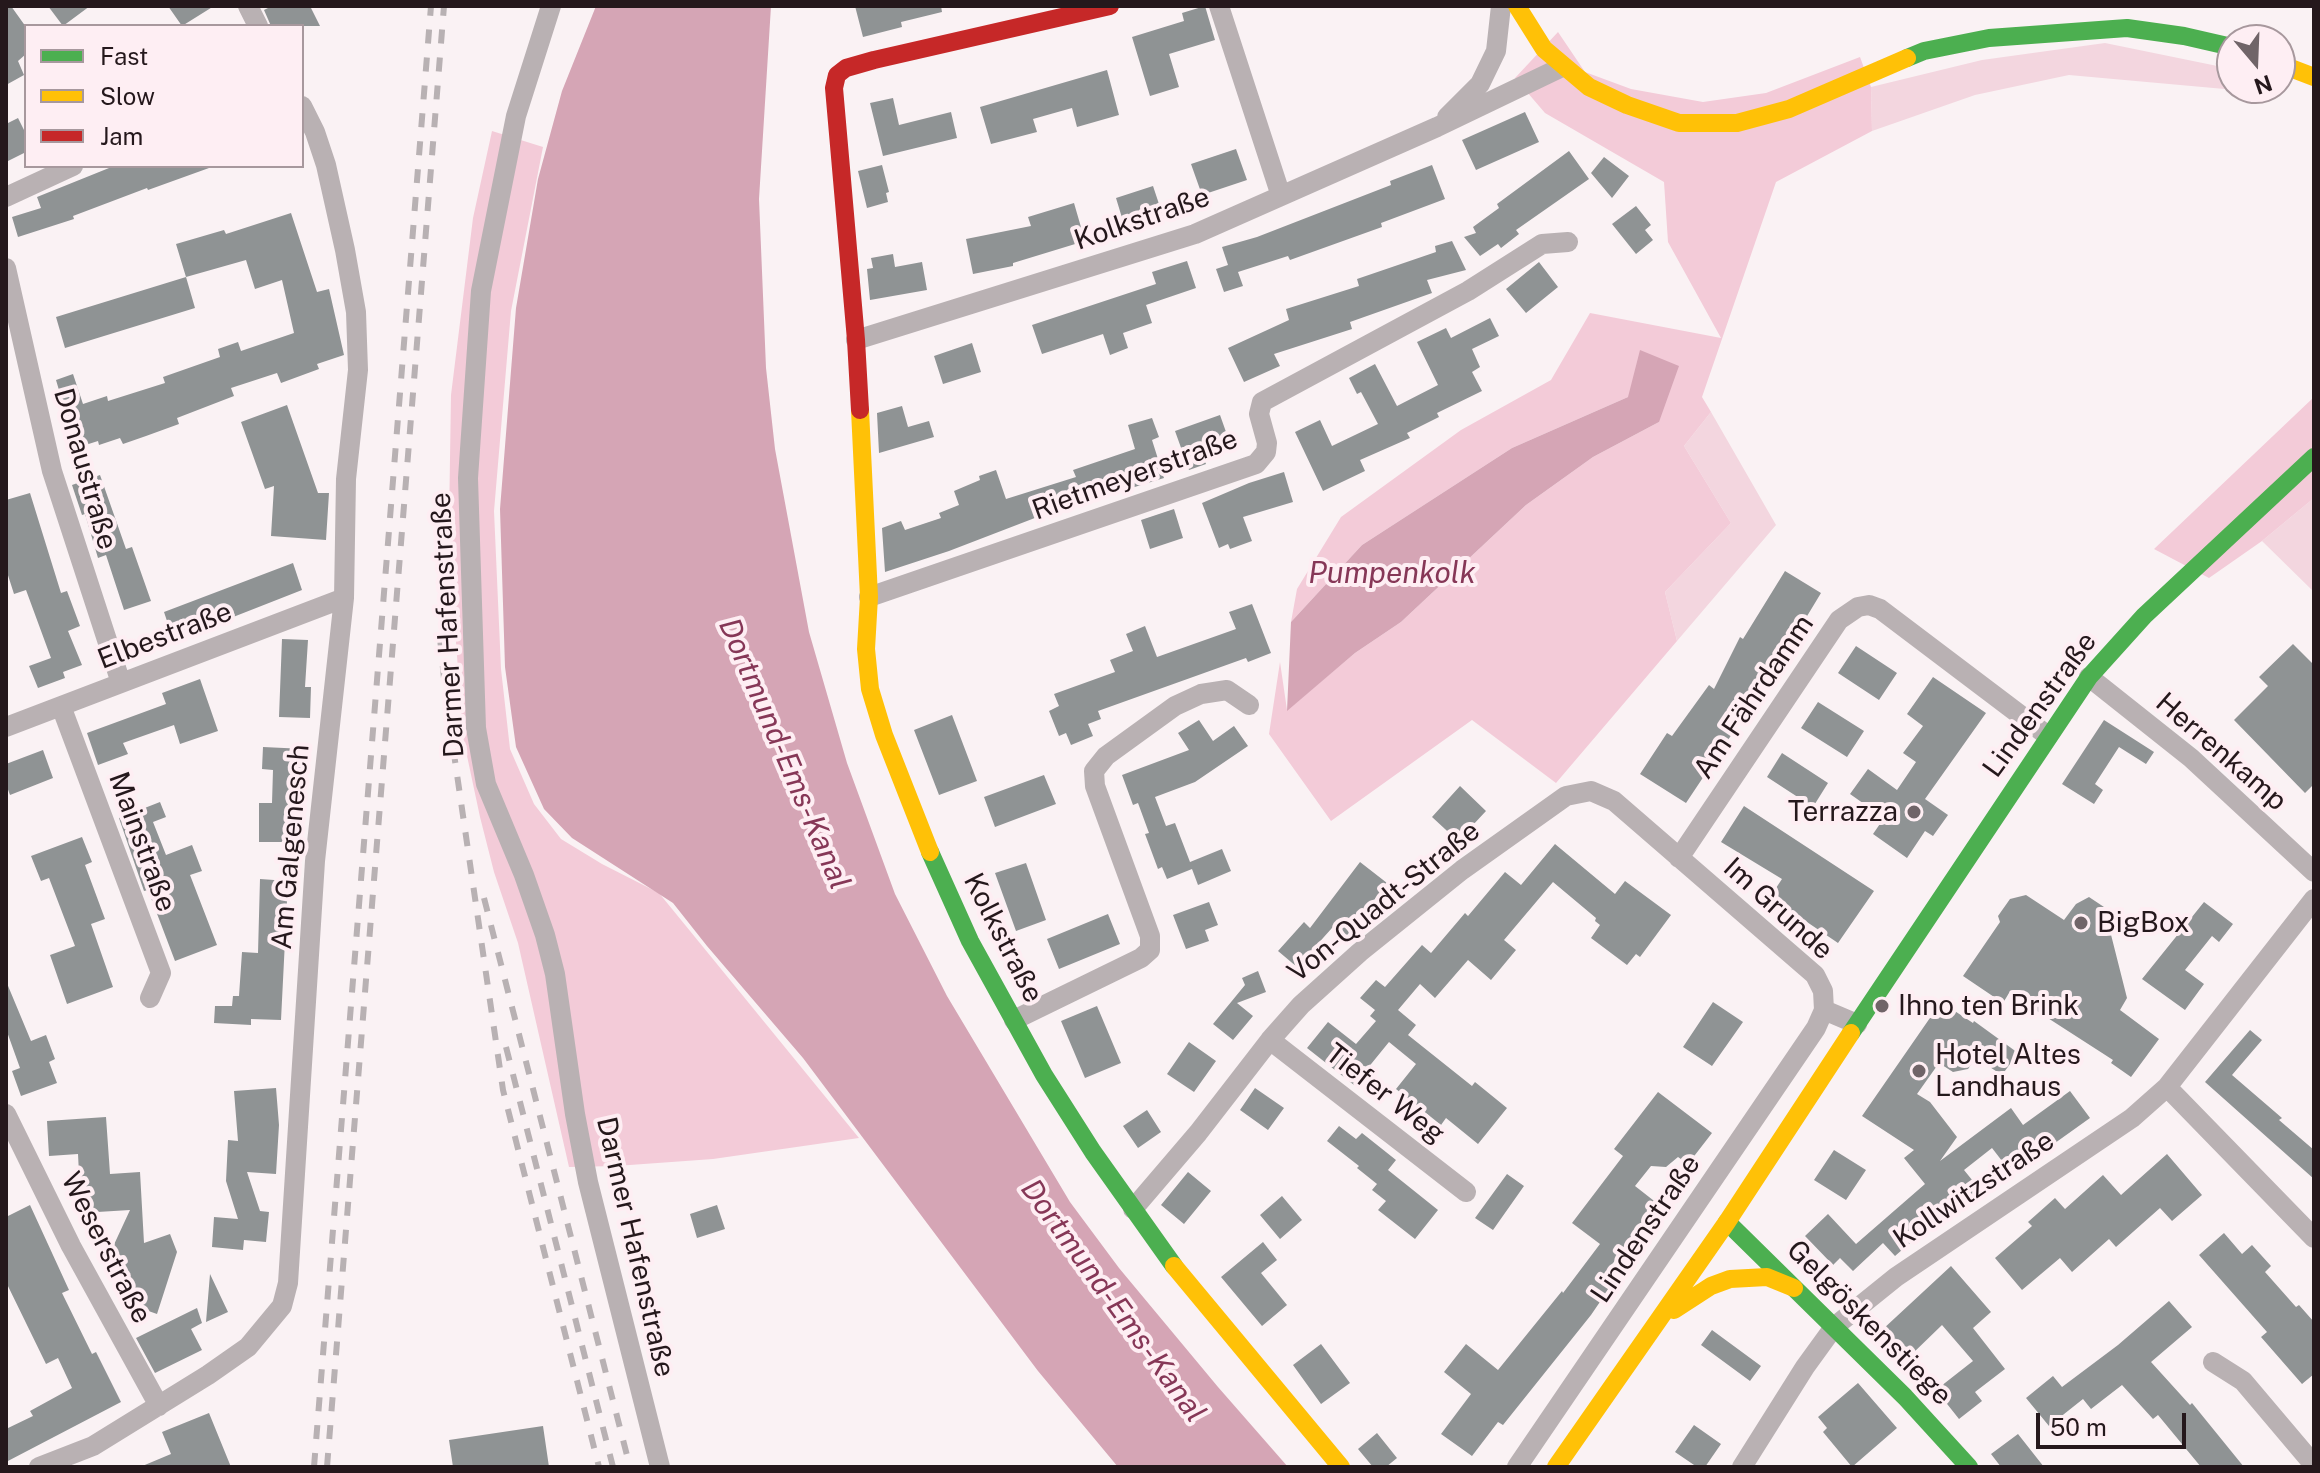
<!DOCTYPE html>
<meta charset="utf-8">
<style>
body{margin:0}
#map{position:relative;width:2320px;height:1473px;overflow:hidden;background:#faf2f4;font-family:"Public Sans",sans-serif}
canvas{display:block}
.frame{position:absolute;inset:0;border:8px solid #25181c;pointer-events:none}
.legend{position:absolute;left:24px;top:24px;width:280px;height:144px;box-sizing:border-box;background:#feeef3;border:2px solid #a7989d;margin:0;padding:10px 14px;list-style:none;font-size:24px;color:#25181c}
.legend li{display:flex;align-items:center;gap:16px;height:40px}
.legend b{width:40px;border:2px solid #a7989d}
.north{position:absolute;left:2216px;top:24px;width:80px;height:80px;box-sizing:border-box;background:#feeef3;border:2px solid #a7989d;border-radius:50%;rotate:161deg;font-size:22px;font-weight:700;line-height:32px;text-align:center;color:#25181c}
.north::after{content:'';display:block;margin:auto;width:28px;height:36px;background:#706468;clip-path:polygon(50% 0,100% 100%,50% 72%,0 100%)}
.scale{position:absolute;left:2036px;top:1413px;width:150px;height:36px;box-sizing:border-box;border:4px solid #25181c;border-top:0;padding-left:10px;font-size:24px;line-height:28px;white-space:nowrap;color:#25181c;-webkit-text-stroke:6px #feeef3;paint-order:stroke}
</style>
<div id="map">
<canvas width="2320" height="1473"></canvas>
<div class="frame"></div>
<ul class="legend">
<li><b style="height:10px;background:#4caf50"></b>Fast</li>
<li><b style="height:10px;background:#ffc107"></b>Slow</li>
<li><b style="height:10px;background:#c62828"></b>Jam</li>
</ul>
<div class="north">N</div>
<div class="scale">50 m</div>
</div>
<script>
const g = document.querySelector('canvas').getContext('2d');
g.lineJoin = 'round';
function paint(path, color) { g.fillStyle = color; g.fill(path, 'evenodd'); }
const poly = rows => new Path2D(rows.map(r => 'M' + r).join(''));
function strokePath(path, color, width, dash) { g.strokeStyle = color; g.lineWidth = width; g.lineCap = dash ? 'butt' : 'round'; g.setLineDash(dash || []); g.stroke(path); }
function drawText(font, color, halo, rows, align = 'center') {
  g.font = font + ' "Public Sans",sans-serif'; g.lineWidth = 8; g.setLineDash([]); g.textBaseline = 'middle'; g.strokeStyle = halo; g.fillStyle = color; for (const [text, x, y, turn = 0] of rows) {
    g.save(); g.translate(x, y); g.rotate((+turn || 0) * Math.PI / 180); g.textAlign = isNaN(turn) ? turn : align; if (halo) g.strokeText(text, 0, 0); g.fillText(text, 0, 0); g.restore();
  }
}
const green = poly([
 [2105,43,2232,69,2232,88,2263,88,2269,93,2069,75,1975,95,1872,131,1871,87,1982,60],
 [1711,412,1776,525,1677,641,1665,592,1731,523,1684,446],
 [2314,498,2314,592,2262,541]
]);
const forest = poly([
 [1558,32,1585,72,1631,89,1703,102,1766,93,1860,57,1871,87,1872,131,1776,182,1702,397,1711,412,1684,446,1731,523,1665,592,1677,641,1556,783,1472,720,1331,821,1269,734,1280,662,1287,710,1355,653,1401,622,1526,505,1593,457,1659,422,1628,397,1512,448,1362,545,1291,622,1297,589,1341,517,1461,430,1551,380,1590,313,1721,338,1668,242,1664,182,1545,113,1515,78],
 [492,131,543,147,511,311,494,511,501,669,510,749,534,804,561,839,602,864,659,893,859,1138,713,1159,616,1166,569,1167,518,943,494,872,480,817,463,737,455,629,449,522,451,395,473,218],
 [2314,397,2314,498,2262,541,2209,578,2154,549]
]);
const water = poly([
 [596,6,771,6,759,199,766,368,775,449,809,632,847,763,895,894,947,996,1070,1202,1119,1268,1218,1387,1288,1467,1118,1467,1038,1371,803,1058,707,946,673,903,572,838,544,809,516,747,505,667,500,509,516,308,538,179,562,91],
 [1640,350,1679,366,1659,422,1593,457,1526,505,1401,622,1355,653,1287,711,1291,622,1362,545,1512,448,1628,397]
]);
const building = poly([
 [6,6,11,6,26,27,26,54,18,61,24,75,6,85],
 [48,6,90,6,63,26],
 [168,6,214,6,182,26],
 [272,6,310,6,320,26,271,26,264,10],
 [855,6,941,6,942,12,901,22,902,27,863,37],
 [1205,6,1215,40,1169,54,1179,87,1150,96,1132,37,1184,21,1182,13],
 [1107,70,1119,115,1077,127,1072,108,1033,119,1037,132,991,144,980,107],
 [893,98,899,125,951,112,957,138,883,156,870,103],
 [1525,112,1539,142,1476,170,1462,140],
 [18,118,26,134,26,152,6,162,6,124],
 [1236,149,1247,180,1202,195,1191,164],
 [1569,151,1589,179,1516,230,1519,234,1501,248,1498,244,1480,256,1464,237,1476,233,1473,227,1499,208,1497,204],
 [1604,157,1629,176,1612,198,1591,173],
 [882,165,889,192,886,193,888,202,867,208,858,171],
 [1432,165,1445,199,1381,223,1382,227,1290,260,1288,256,1238,272,1243,286,1224,292,1216,269,1228,265,1222,247,1257,237,1391,185,1390,181],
 [114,166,209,168,148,190,147,188,73,216,74,219,18,237,12,217,41,208,37,197],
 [1153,186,1164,219,1126,231,1116,198],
 [1074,203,1085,241,1013,263,1013,266,973,274,966,239,1031,226,1028,217],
 [1636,206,1651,225,1645,230,1653,240,1636,254,1612,224],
 [291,213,317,292,329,289,344,355,317,364,319,369,281,383,277,373,231,388,234,396,177,418,179,424,146,436,123,444,120,438,99,445,98,441,76,448,56,380,73,374,83,404,107,396,108,401,165,383,163,377,220,357,218,349,238,342,241,351,294,333,282,280,255,289,246,260,186,277,176,244,224,230,226,234],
 [1452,241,1466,270,1427,280,1432,293,1350,322,1352,329,1274,354,1280,366,1244,382,1228,348,1289,320,1286,309,1359,286,1357,279,1436,252,1435,246],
 [893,254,895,267,922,262,927,290,870,300,867,269,873,268,871,258],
 [1187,261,1196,288,1146,305,1152,323,1123,333,1128,348,1110,355,1103,334,1042,354,1032,325,1156,284,1152,272],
 [1539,262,1558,287,1526,313,1506,289],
 [186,277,195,308,65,348,56,317],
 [1490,318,1499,336,1472,349,1480,367,1472,372,1482,391,1437,413,1439,417,1407,433,1410,438,1360,460,1365,471,1323,491,1295,432,1320,420,1332,446,1378,424,1361,392,1357,394,1349,378,1375,364,1397,406,1438,385,1417,342,1446,328,1451,338],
 [972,343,981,372,943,384,934,356],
 [287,405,318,493,329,493,326,540,271,536,274,486,265,489,241,422],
 [902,406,908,427,929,421,934,437,879,453,877,413],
 [1220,415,1231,446,1203,456,1206,464,1189,470,1175,431],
 [1152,418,1159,437,1152,440,1164,478,1040,516,949,551,885,572,882,528,901,521,905,530,941,518,939,513,959,505,954,491,980,480,979,476,996,470,1006,499,1076,477,1073,470,1135,449,1128,425],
 [1284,472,1293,502,1243,517,1252,541,1230,549,1228,544,1219,548,1202,503,1249,483],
 [100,475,126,549,132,547,151,601,124,610,106,555,98,558,85,514,82,515,72,485],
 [30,493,61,593,67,591,80,626,68,631,82,665,63,672,65,678,38,688,29,666,51,658,26,590,14,594,6,569,6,500],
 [1174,509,1183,538,1150,549,1141,520],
 [293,563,302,590,223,621,222,619,172,636,164,612],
 [1785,571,1821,593,1789,646,1781,641,1748,710,1686,803,1640,774,1667,733,1672,736,1709,685,1714,689,1740,637,1743,639],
 [1252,604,1271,653,1248,662,1246,658,1098,711,1101,719,1088,724,1093,736,1071,745,1066,733,1059,736,1049,711,1059,706,1054,694,1115,672,1110,660,1133,651,1126,634,1145,626,1157,657,1236,629,1229,612],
 [282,639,308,640,305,687,311,687,310,718,279,717],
 [2293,644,2314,665,2314,784,2305,793,2234,720,2268,686,2259,677],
 [1856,646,1897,673,1879,700,1838,673],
 [1933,677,1986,713,1925,799,1948,815,1933,836,1925,831,1907,858,1873,834,1884,818,1850,794,1868,769,1897,790,1916,762,1903,753,1923,726,1907,714],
 [200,679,218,731,180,744,174,725,123,743,128,754,98,765,87,733,166,704,162,693],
 [1818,702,1864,731,1847,757,1801,728],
 [952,715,977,781,939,795,914,730],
 [1199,720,1213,741,1234,726,1248,746,1195,782,1155,797,1166,826,1175,823,1190,862,1222,849,1231,871,1198,885,1192,869,1167,879,1162,867,1158,869,1145,834,1149,833,1138,803,1133,805,1122,775,1189,750,1178,733],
 [2104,720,2154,752,2146,764,2119,747,2095,784,2103,790,2094,804,2062,784],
 [263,747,305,749,304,780,290,780,291,842,259,842,259,803,272,803,273,770,262,769],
 [43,750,53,778,10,795,6,784,6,764],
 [1782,753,1828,783,1813,807,1767,777],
 [1044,775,1056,804,995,827,984,797],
 [1460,786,1486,811,1458,841,1432,817],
 [160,802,166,817,153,822,166,855,192,845,202,871,190,875,217,945,175,961,148,890,144,891,119,818],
 [1744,806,1874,891,1838,943,1770,897,1782,879,1721,842],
 [82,837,92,862,85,865,105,919,91,924,113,987,67,1004,50,955,75,946,49,878,41,881,31,856],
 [1555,844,1615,894,1625,881,1671,915,1640,957,1636,954,1627,965,1591,938,1600,925,1595,921,1596,918,1553,882,1504,940,1516,950,1491,980,1468,960,1435,998,1420,984,1398,1010,1416,1025,1408,1035,1472,1086,1475,1082,1507,1108,1478,1144,1446,1118,1441,1125,1396,1089,1416,1064,1389,1042,1354,1085,1307,1048,1328,1022,1356,1044,1376,1021,1370,1016,1375,1010,1360,998,1376,980,1385,987,1422,945,1431,953,1465,913,1468,916,1505,872,1521,885],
 [1360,862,1387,883,1345,938,1332,928,1297,967,1278,951,1304,922,1310,928],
 [1026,863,1046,920,1016,931,995,873],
 [260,879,288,881,281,1020,251,1019,251,1025,214,1023,215,1006,232,1006,233,996,239,996,242,952,258,953],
 [2026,895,2064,920,2076,904,2089,897,2104,907,2127,998,2120,1010,2159,1039,2131,1077,2111,1063,2113,1060,2009,993,2003,1003,1963,976,2000,922,1998,916,2010,899],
 [1209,902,1218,925,1205,930,1209,941,1186,949,1173,915],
 [2204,902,2233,924,2219,942,2212,936,2185,970,2204,984,2185,1010,2142,979],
 [1108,914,1120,944,1059,969,1047,939],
 [1258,971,1266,992,1237,1003,1253,1016,1233,1040,1213,1024,1245,985,1242,978],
 [6,981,31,1041,46,1035,55,1059,49,1062,57,1083,21,1096,12,1071,20,1068,6,1029],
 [1713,1002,1743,1022,1712,1066,1683,1047],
 [1941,1002,1973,1023,1974,1021,2018,1053,2002,1075,1976,1058,1968,1069,1953,1072,1939,1063,1917,1094,1930,1102,1957,1137,1940,1161,2011,1108,2023,1125,2070,1091,2090,1118,2055,1143,2052,1138,2009,1170,1992,1148,1964,1170,1981,1191,1950,1215,1947,1211,1895,1256,1883,1243,1853,1271,1840,1258,1833,1265,1805,1236,1828,1214,1856,1244,1925,1184,1904,1158,1914,1150,1862,1116],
 [1097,1006,1121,1063,1085,1078,1061,1021],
 [2250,1030,2262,1040,2232,1075,2282,1118,2279,1120,2314,1150,2314,1179,2205,1082],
 [1189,1042,1216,1061,1194,1092,1167,1074],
 [276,1088,279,1125,276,1174,247,1172,260,1211,269,1212,266,1242,244,1240,243,1250,212,1247,214,1217,238,1219,226,1181,228,1140,238,1141,234,1091],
 [1255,1088,1284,1108,1268,1130,1240,1110],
 [1658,1092,1712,1133,1688,1164,1678,1157,1666,1167,1651,1166,1635,1186,1658,1204,1610,1267,1619,1274,1591,1315,1503,1425,1498,1422,1472,1456,1441,1434,1471,1394,1444,1372,1466,1344,1498,1370,1562,1291,1563,1293,1600,1244,1572,1223,1623,1156,1614,1149],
 [1147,1110,1161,1132,1138,1148,1123,1126],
 [106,1117,110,1174,140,1172,144,1243,170,1234,177,1252,157,1314,120,1301,126,1285,120,1270,105,1264,130,1210,81,1213,78,1154,49,1156,47,1121],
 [1339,1126,1356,1139,1362,1133,1396,1160,1388,1170,1438,1210,1415,1239,1378,1210,1386,1201,1372,1190,1377,1184,1357,1168,1359,1166,1327,1141],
 [1834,1150,1866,1170,1846,1200,1814,1180],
 [2167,1154,2202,1195,2172,1221,2160,1208,2116,1247,2109,1239,2072,1272,2060,1258,2022,1290,1995,1258,2032,1226,2028,1222,2055,1198,2065,1209,2103,1175,2121,1195],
 [1188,1172,1211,1191,1184,1224,1161,1205],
 [1507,1174,1524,1186,1493,1230,1475,1218],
 [1282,1196,1302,1220,1280,1239,1260,1215],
 [30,1205,69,1290,62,1293,92,1354,96,1352,121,1402,6,1462,6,1429,33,1416,30,1411,72,1388,58,1358,46,1364,6,1282,6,1217],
 [717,1205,725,1229,697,1238,690,1214],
 [2224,1233,2242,1254,2252,1245,2271,1266,2265,1272,2296,1307,2299,1305,2314,1322,2314,1374,2302,1384,2261,1337,2267,1332,2199,1255],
 [1263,1242,1277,1260,1261,1273,1287,1305,1262,1326,1221,1277],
 [1951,1266,1991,1312,1973,1328,2005,1369,1975,1392,1982,1401,1959,1419,1936,1390,1973,1361,1942,1325,1909,1357,1882,1330],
 [210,1274,228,1312,206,1322],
 [2169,1301,2192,1327,2151,1362,2190,1405,2192,1403,2244,1467,2201,1467,2158,1415,2153,1419,2122,1385,2091,1409,2083,1399,2049,1426,2026,1398,2053,1376,2062,1387,2118,1345],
 [197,1308,202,1323,191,1329,202,1350,155,1373,136,1338],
 [1712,1330,1761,1366,1750,1381,1701,1345],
 [1321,1344,1350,1383,1321,1404,1293,1365],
 [1858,1383,1897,1428,1852,1467,1823,1432,1827,1428,1818,1417],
 [209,1413,231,1467,140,1467,171,1454,162,1432],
 [1694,1425,1721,1444,1705,1467,1697,1467,1675,1452],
 [543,1426,549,1467,453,1467,449,1440],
 [1377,1433,1397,1458,1386,1467,1373,1467,1358,1449],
 [2018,1434,2044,1467,2001,1467,1991,1454]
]);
const street = poly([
 [248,6,258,26],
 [551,6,516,116,481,291,468,478,476,728,486,784,524,875,545,935,555,974,575,1114,588,1182,660,1467],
 [1219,6,1281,196],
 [1447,117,1480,84,1496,51,1501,6],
 [6,197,73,166],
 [6,268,52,471,121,683],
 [856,340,1195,234,1437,127,1562,67],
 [869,597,1256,464,1266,452,1267,443,1259,414,1262,402,1468,291,1542,244,1568,242],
 [2089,677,2191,758,2314,872],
 [61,706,161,973,150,998],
 [6,727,344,598],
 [1679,858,1839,620,1858,607,1869,605,1880,609,2048,736],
 [1014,1020,1141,958,1150,950,1150,936,1095,786,1094,771,1106,756,1175,706,1201,694,1227,690,1249,705],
 [1270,1040,1466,1192],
 [2167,1087,2314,1238],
 [6,1114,71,1246,159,1406],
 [1133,1209,1198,1133,1270,1040,1301,1005,1360,952,1462,870,1566,796,1591,791,1614,801,1815,975,1823,991,1824,1010],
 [2213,1362,2243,1381,2314,1465],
 [39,1467,93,1446,208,1375,248,1347,282,1306,288,1283,315,861,344,598,346,479,358,370,356,312,345,250,326,165,315,132,302,106],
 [1517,1467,1816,1028,1824,1010,1857,1024],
 [1742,1467,1805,1367,1834,1327,1896,1277,2132,1118,2167,1087,2314,899]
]);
const fast = poly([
 [1907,58,1924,51,1989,38,2127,28,2184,36,2232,47],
 [930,852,970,941,1044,1075,1093,1152,1174,1266],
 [1851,1033,2089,677,2144,616,2314,457],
 [1727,1222,1905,1397,1969,1467]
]);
const slow = poly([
 [1517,6,1544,49,1589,87,1627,105,1679,123,1737,123,1789,109,1907,58],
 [2280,64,2314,77],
 [860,410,869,597,866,649,870,689,884,735,930,852],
 [1174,1266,1341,1467],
 [1674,1310,1711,1286,1730,1279,1767,1277,1794,1288],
 [1556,1467,1727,1222,1851,1033]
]);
const jam = poly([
 [860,410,856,340,834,88,837,75,846,68,874,60,1110,6]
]);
const rail = poly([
 [440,638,446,699,503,1090,599,1467],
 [484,898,630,1467],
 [506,1047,613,1467],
 [314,1467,431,6],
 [327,1467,444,6]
]);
const markers = [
 [1914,812,8,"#706468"],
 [2081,923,8,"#706468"],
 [1882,1006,8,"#706468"],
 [1919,1071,8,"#706468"]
];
const streetNames = [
 ["Kolkstraße",1142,219,-19],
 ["Donaustraße",85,469,74],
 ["Rietmeyerstraße",1135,475,-20],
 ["Darmer Hafenstraße",448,625,-93],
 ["Elbestraße",165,636,-21],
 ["Am Fährdamm",1754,697,-56],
 ["Lindenstraße",2040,705,-54],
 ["Herrenkamp",2221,752,41],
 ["Mainstraße",142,842,70],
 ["Am Galgenesch",291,847,-85],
 ["Von-Quadt-Straße",1384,902,-39],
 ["Im Grunde",1778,909,42],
 ["Kolkstraße",1003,938,63],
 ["Tiefer Weg",1385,1094,38],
 ["Kollwitzstraße",1974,1190,-34],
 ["Lindenstraße",1646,1229,-56],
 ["Darmer Hafenstraße",635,1247,77],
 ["Weserstraße",106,1248,63],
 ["Gelgöskenstiege",1869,1323,45]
];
const poiNames = [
 ["Terrazza",1898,812,"right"],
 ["BigBox",2097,923],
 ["Ihno ten Brink",1898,1006],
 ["Hotel Altes",1935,1055],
 ["Landhaus",1935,1087]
];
const waterNames = [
 ["Pumpenkolk",1392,574],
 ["Dortmund-Ems-Kanal",784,754,67],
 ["Dortmund-Ems-Kanal",1113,1301,54]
];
paint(green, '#f3d6df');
paint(forest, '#f3cbd8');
paint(water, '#d5a5b5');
paint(building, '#8f9394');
strokePath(street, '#b9b1b3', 20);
strokePath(fast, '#4caf50', 18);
strokePath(slow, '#ffc107', 18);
strokePath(jam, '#c62828', 18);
strokePath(rail, '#b8b1b3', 6, [14, 14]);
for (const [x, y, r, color] of markers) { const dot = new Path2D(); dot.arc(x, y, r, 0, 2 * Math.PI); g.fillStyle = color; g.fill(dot); strokePath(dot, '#feeef3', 3); }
drawText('28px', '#25181c', '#feeef3', streetNames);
drawText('28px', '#25181c', '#feeef3', poiNames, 'left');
drawText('italic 30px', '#863757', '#feeef3', waterNames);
</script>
